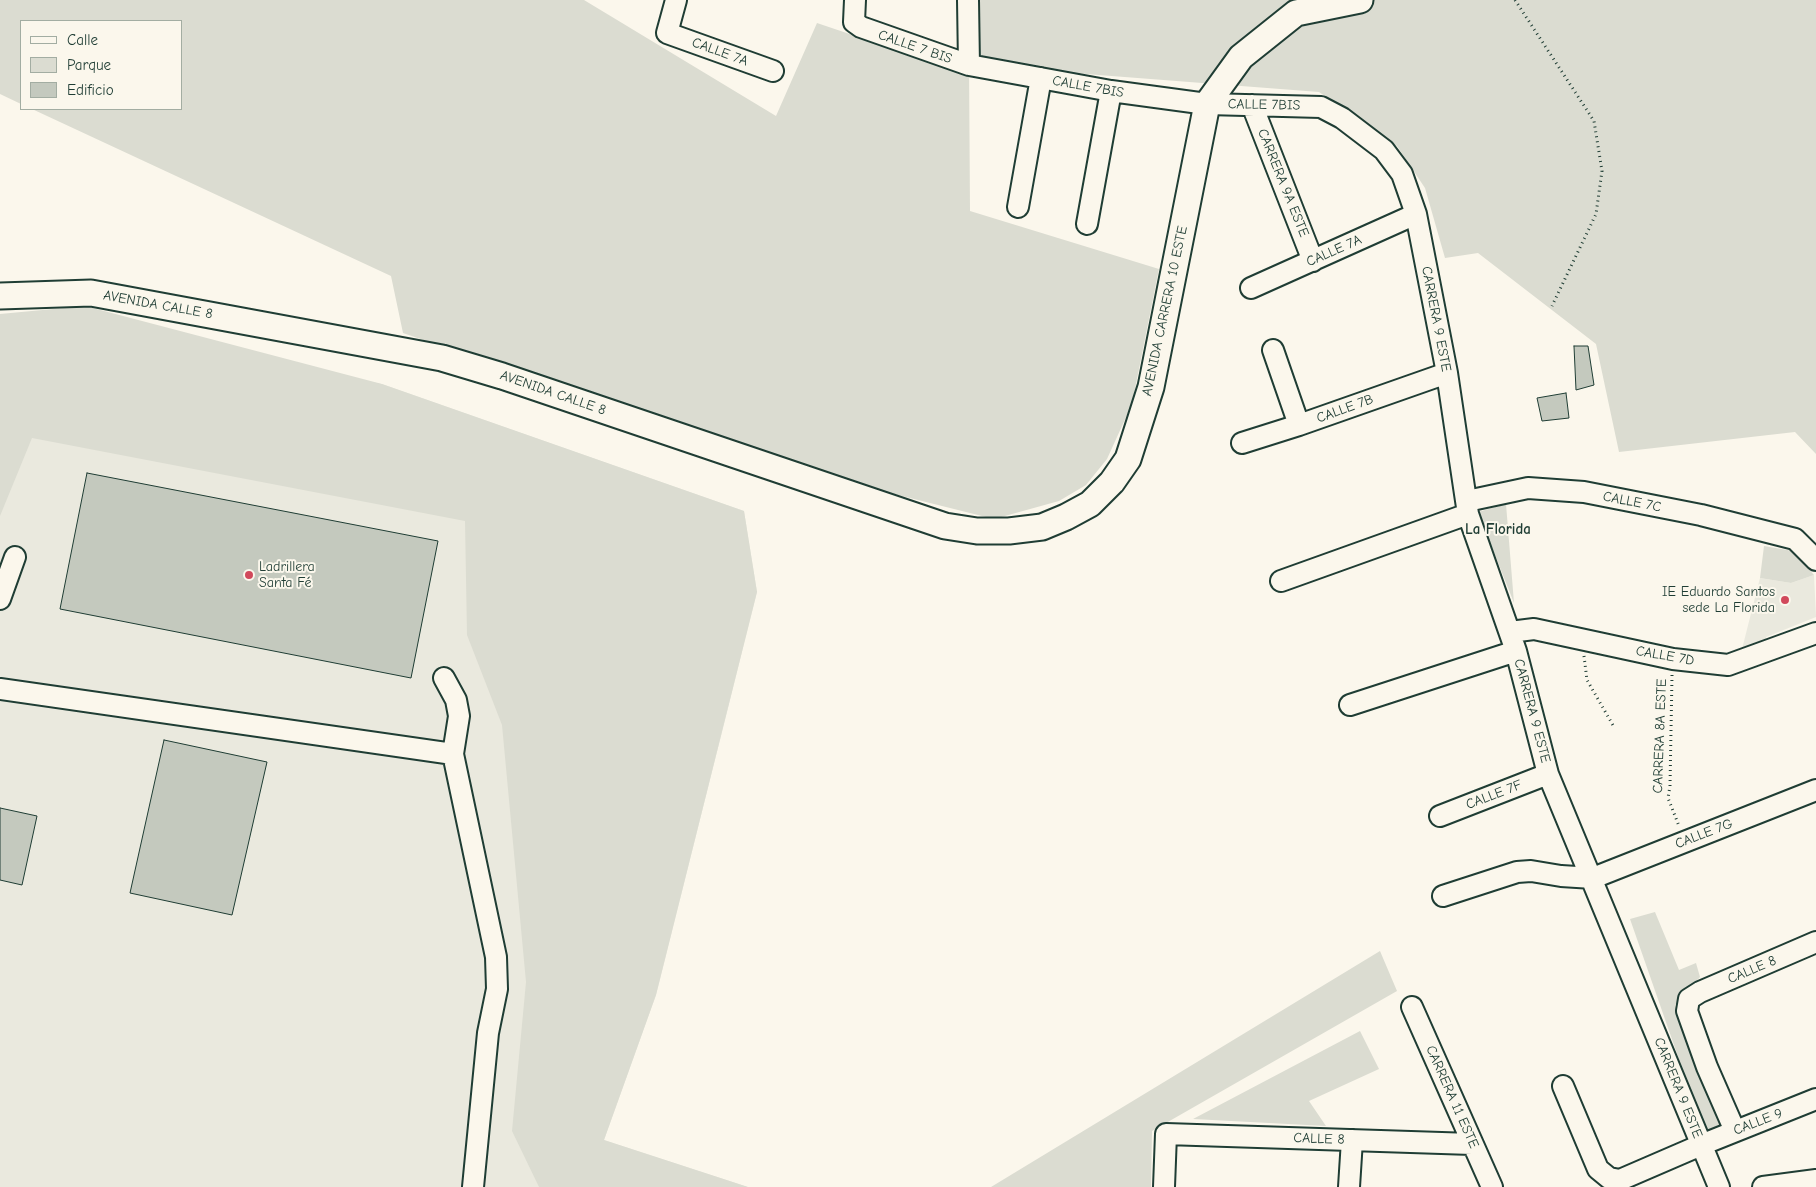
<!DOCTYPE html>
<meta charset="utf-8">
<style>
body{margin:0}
#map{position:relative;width:1816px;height:1187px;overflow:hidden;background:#fbf7ec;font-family:"Comic Neue",sans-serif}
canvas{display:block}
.legend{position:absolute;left:20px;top:20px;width:162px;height:90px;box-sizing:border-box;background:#fbf7ec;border:1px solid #a3ada2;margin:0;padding:6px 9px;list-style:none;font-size:15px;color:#1f3d34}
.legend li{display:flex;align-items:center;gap:10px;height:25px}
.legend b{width:25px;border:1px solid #a3ada2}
</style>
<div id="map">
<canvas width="1816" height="1187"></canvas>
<ul class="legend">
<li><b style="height:6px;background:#fbf7ec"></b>Calle</li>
<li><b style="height:14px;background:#dbdcd1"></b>Parque</li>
<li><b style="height:14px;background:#c4c9be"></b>Edificio</li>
</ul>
</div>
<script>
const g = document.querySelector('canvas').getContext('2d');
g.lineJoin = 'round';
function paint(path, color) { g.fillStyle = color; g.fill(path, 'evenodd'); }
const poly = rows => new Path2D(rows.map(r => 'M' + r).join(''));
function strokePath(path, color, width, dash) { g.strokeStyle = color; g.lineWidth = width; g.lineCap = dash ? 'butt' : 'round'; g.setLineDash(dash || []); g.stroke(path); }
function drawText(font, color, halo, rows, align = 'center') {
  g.font = font + ' "Comic Neue",sans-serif'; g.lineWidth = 4; g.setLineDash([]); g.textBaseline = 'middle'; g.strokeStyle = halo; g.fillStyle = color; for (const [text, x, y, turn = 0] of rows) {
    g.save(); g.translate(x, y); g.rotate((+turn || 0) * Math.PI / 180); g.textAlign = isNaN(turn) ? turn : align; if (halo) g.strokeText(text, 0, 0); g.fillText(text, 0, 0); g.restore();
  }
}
const built = poly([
 [0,314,382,384,744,511,757,592,656,995,604,1140,748,1187,0,1187],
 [1814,575,1816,617,1766,637,1765,645,1741,653,1760,578,1791,583]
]);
const green = poly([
 [0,0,584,0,776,116,817,23,953,69,975,0,1816,0,1816,454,1795,432,1619,452,1596,344,1478,253,1445,258,1425,188,1397,146,1319,92,969,65,970,211,1159,269,1132,404,1107,459,1086,485,1059,501,994,519,814,474,403,333,391,276,32,109,181,109,181,21,21,21,21,104,0,94],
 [85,306,382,384,744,511,757,592,656,995,604,1140,748,1187,539,1187,512,1131,526,982,502,725,467,635,465,521,32,438,0,516,0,314],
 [1506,504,1514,603,1478,512],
 [1764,546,1793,551,1814,575,1791,583,1760,578],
 [1655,912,1679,970,1696,963,1700,977,1675,1005,1720,1125,1704,1131,1630,919],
 [1380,951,1397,991,1152,1131,1151,1187,991,1187],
 [1360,1031,1379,1069,1309,1101,1326,1126,1193,1119]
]);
const building = poly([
 [1574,346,1588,346,1594,385,1576,390,1574,346],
 [1566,393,1569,418,1542,421,1537,398,1566,393],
 [87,473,438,541,411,678,60,609,87,473],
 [164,740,267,762,232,915,130,893,164,740],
 [0,808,37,816,22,885,0,880,0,808]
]);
const path = poly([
 [1515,0,1594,121,1602,171,1596,214,1552,306],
 [1584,656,1587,680,1614,727],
 [1672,675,1670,786,1668,798,1679,826]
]);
const minor = poly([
 [676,0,667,33,773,71],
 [855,0,854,22,861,27,969,65,1111,91,1207,104,1321,107,1342,118,1384,150,1402,174,1416,214,1447,373,1468,514,1516,651,1548,774,1719,1187],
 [968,0,969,65],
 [1252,105,1313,261],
 [1018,207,1041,78],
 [1087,224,1111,91],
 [1251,288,1416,214],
 [1273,350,1299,425],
 [1242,443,1299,425,1447,373],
 [1467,501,1528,488,1584,492,1701,515,1795,539,1816,560],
 [1281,581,1468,514],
 [0,599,15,557],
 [1510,632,1534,629,1673,659,1728,665,1816,633],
 [444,678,456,700,459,716,453,754],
 [0,689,453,754,496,957,497,989,488,1033,473,1187],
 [1350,705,1516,651],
 [1440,816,1548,774],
 [1443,896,1517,872,1531,871,1561,876,1593,878,1816,790],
 [1412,1007,1492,1187],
 [1563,1086,1598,1169,1609,1178,1620,1180,1701,1145,1816,1099],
 [1735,1131,1707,1067,1687,1011,1689,999,1700,992,1816,942],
 [1164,1187,1166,1134,1472,1144],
 [1349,1187,1352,1140],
 [1763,1187,1816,1180]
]);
const major = poly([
 [0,296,91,293,442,358,502,376,945,526,977,531,1009,531,1042,527,1066,517,1090,504,1112,482,1128,459,1151,387,1207,104,1241,57,1296,13,1360,0]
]);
const markers = [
 [249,575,5,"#d1495b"],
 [1785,600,5,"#d1495b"]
];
const streetNames = [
 ["CALLE 7 BIS",915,47,19],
 ["CALLE 7A",720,52,20],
 ["CALLE 7BIS",1088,87,10],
 ["CALLE 7BIS",1264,105,1],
 ["CARRERA 9A ESTE",1283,183,68],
 ["CALLE 7A",1334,251,-24],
 ["AVENIDA CALLE 8",158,305,10],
 ["AVENIDA CARRERA 10 ESTE",1165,311,-78],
 ["CARRERA 9 ESTE",1436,319,79],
 ["AVENIDA CALLE 8",553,393,19],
 ["CALLE 7B",1345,409,-20],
 ["CALLE 7C",1632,502,11],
 ["CALLE 7D",1665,656,10],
 ["CARRERA 9 ESTE",1532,711,75],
 ["CARRERA 8A ESTE",1660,736,-88],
 ["CALLE 7F",1494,795,-21],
 ["CALLE 7G",1704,834,-21],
 ["CALLE 8",1752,970,-23],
 ["CARRERA 9 ESTE",1678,1088,68],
 ["CARRERA 11 ESTE",1452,1097,66],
 ["CALLE 9",1758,1122,-21],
 ["CALLE 8",1319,1139,2]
];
const poiNames = [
 ["Ladrillera",259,567],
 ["Santa Fé",259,583],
 ["IE Eduardo Santos",1775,592,"right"],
 ["sede La Florida",1775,608,"right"]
];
const neighbourhoodNames = [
 ["La Florida",1498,530]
];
paint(built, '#eae9de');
paint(green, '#dbdcd1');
paint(building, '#c4c9be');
strokePath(building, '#1f3d34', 1);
strokePath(minor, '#1f3d34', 24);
strokePath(major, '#1f3d34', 29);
strokePath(path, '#1f3d34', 3, [1, 4]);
strokePath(minor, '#fbf7ec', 20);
strokePath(major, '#fbf7ec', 25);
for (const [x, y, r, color] of markers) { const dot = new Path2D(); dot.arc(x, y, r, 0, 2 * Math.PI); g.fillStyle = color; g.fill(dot); strokePath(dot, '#fbf7ec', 2); }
drawText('14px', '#1f3d34', '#fbf7ec', streetNames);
drawText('14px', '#1f3d34', '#fbf7ec', poiNames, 'left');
drawText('bold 15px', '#1f3d34', '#fbf7ec', neighbourhoodNames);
</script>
